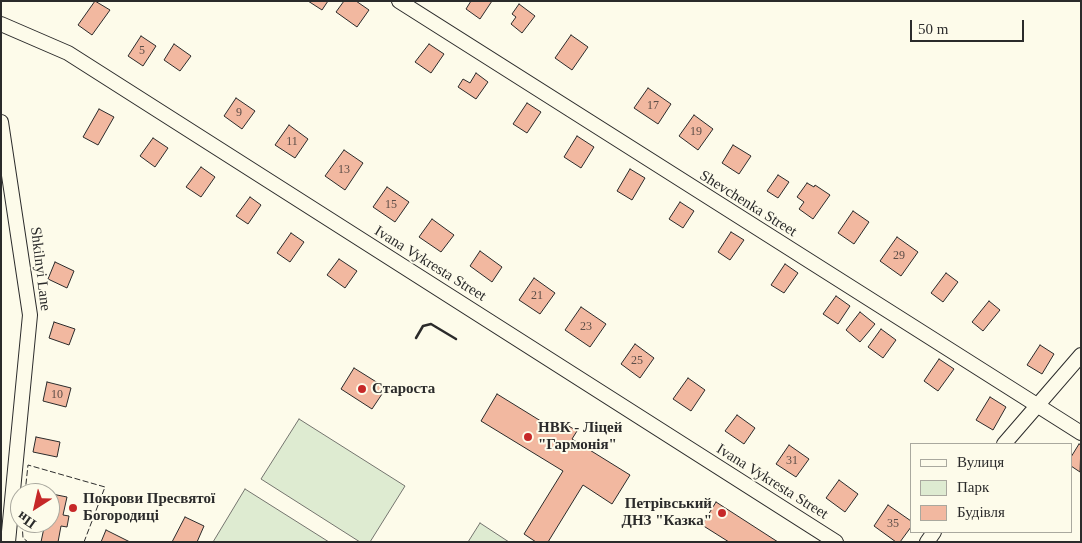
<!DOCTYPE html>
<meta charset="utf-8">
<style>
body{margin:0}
#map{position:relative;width:1082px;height:543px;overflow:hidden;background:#fdfbea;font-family:"Times New Roman",serif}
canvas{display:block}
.frame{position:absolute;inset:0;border:2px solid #2b2b2b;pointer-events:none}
.legend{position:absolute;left:910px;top:443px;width:162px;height:90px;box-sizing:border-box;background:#fdfbea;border:1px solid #a9a89e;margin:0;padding:6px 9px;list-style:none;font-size:15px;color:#2b2b2b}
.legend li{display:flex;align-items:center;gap:10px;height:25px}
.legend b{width:25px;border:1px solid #a9a89e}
.north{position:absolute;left:10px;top:483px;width:50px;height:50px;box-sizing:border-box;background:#fdfbea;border:1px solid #a9a89e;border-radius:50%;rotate:215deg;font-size:14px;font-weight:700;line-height:20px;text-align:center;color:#2b2b2b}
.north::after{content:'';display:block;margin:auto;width:18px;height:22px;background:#c62828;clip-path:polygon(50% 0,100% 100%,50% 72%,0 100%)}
.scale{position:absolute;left:910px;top:20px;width:114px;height:22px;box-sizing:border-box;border:2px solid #2b2b2b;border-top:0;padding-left:6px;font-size:15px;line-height:18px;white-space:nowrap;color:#2b2b2b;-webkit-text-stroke:4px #fdfbea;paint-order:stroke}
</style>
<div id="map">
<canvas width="1082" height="543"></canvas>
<div class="frame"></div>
<ul class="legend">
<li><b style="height:6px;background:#fdfbea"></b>Вулиця</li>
<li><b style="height:14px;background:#deebd1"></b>Парк</li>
<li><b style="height:14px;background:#f2b8a0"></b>Будівля</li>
</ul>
<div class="north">Пн</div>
<div class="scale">50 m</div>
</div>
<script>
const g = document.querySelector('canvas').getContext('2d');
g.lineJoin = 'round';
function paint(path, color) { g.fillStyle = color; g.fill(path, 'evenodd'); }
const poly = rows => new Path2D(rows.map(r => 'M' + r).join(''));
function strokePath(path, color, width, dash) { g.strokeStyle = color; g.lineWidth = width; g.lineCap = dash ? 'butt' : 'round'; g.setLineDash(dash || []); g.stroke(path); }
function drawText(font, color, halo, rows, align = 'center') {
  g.font = font + ' "Times New Roman",serif'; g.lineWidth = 4; g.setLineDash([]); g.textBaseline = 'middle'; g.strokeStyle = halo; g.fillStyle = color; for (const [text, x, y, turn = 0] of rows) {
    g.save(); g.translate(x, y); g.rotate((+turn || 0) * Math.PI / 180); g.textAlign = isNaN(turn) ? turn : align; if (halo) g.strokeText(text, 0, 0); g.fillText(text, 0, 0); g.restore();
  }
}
const green = poly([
 [299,419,405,486,370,542,360,542,261,479,299,419],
 [245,489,329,542,213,542,245,489],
 [480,523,509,542,468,542,480,523]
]);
const building = poly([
 [95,1,110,10,92,35,78,25,95,1],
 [308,1,328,1,322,10,308,1],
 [344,1,356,1,369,10,357,27,336,12,344,1],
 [471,1,492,1,480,19,466,9,471,1],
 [519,4,535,16,522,33,511,24,516,17,512,14,519,4],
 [571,35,588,47,572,70,555,58,571,35],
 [141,36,156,46,143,66,128,56,141,36],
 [174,44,191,56,180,71,164,60,174,44],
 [429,44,444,54,431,73,415,62,429,44],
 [476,73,488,82,476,99,458,87,463,79,470,83,476,73],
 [648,88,671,104,658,124,634,108,648,88],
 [236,98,255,111,242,129,224,116,236,98],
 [527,103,541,112,527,133,513,124,527,103],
 [99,109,114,117,98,145,83,137,99,109],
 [694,115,713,129,698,150,679,136,694,115],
 [289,125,308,139,295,158,275,145,289,125],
 [577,136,594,147,581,168,564,157,577,136],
 [153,138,168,148,155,167,140,156,153,138],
 [733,145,751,156,739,174,722,163,733,145],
 [344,150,363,163,345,190,325,176,344,150],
 [201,167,215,177,201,197,186,187,201,167],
 [630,169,645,178,632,200,617,191,630,169],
 [778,175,789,182,778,198,767,191,778,175],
 [807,183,814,187,815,185,830,195,813,219,799,209,804,202,797,197,807,183],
 [387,187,409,202,395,222,373,207,387,187],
 [250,197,261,205,248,224,236,216,250,197],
 [680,202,694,211,683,228,669,219,680,202],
 [853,211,869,222,854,244,838,233,853,211],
 [432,219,454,235,441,252,419,237,432,219],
 [731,232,744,240,730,260,718,252,731,232],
 [291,233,304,242,290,262,277,253,291,233],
 [897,237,918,252,901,276,880,261,897,237],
 [480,251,502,267,492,282,470,266,480,251],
 [339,259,357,271,345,288,327,275,339,259],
 [55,262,74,271,67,288,48,279,55,262],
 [785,264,798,273,784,293,771,285,785,264],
 [946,273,958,282,943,302,931,293,946,273],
 [534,278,555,293,540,314,519,300,534,278],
 [836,296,850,306,838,324,823,314,836,296],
 [989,301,1000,310,983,331,972,322,989,301],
 [581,307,606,324,590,347,565,330,581,307],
 [860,312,875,324,860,342,846,330,860,312],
 [54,322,75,329,69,345,49,338,54,322],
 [881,329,896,340,883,358,868,347,881,329],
 [635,344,654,358,640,378,621,364,635,344],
 [1040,345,1054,354,1042,374,1027,365,1040,345],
 [939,359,954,369,938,391,924,381,939,359],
 [354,368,386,388,372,409,341,389,354,368],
 [688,378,705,390,691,411,673,399,688,378],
 [47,382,71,388,66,407,43,401,47,382],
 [497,394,557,431,562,422,577,431,572,439,630,475,612,504,583,485,548,542,536,542,524,534,563,471,481,421,497,394],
 [990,397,1006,407,993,430,976,420,990,397],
 [737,415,755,428,744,444,725,431,737,415],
 [36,437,60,442,57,457,33,452,36,437],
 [1079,444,1081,445,1080,472,1071,466,1071,457,1079,444],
 [789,445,809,459,796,477,776,464,789,445],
 [839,480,858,494,845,512,826,498,839,480],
 [52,494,67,497,63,515,69,516,67,527,61,526,58,542,41,542,45,523,43,523,50,523,52,494],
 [716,502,778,542,729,542,702,525,716,502],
 [888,505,911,521,911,527,900,542,896,542,874,526,888,505],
 [185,517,204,526,197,542,172,542,185,517],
 [106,530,130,542,101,542,106,530]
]);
const minor = poly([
 [399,1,1081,433],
 [1,24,68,53,836,542],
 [1,122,30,315,8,542],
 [1004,444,1081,355],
 [927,542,934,532]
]);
const fence = poly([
 [25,493,28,465,105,487,84,542],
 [22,523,23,538,28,542]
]);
const wall = poly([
 [416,338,423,326,431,324,456,339]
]);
const markers = [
 [362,389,5,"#c62828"],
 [528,437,5,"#c62828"],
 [73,508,5,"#c62828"],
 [722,513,5,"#c62828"]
];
const numberNames = [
 ["5",142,51],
 ["17",653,106],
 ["9",239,113],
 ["19",696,132],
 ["11",292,142],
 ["13",344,170],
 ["15",391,205],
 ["29",899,256],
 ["21",537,296],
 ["23",586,327],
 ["25",637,361],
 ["10",57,395],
 ["31",792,461],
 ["35",893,524]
];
const streetNames = [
 ["Shevchenka Street",748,204,32],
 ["Ivana Vykresta Street",430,264,32],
 ["Shkilnyi Lane",40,269,83],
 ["Ivana Vykresta Street",772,482,32]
];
const poiNames = [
 ["Староста",372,389],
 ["НВК - Ліцей",538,428],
 ["\"Гармонія\"",538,445],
 ["Покрови Пресвятої",83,499],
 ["Богородиці",83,516],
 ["Петрівський",712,504,"right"],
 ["ДНЗ \"Казка\"",712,521,"right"]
];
paint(green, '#deebd1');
strokePath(green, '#74746e', 1);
paint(building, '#f2b8a0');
strokePath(building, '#2b2b2b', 1);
strokePath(minor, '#2b2b2b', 16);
strokePath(minor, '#fdfbea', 14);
strokePath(fence, '#2b2b2b', 1, [6, 2.5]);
strokePath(wall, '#2b2b2b', 2.5);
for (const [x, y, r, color] of markers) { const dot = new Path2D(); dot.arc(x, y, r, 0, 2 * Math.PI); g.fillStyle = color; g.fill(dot); strokePath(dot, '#fdfbea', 2); }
drawText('12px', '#5d4e48', null, numberNames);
drawText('15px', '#2b2b2b', '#fdfbea', streetNames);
drawText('bold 15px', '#2b2b2b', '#fdfbea', poiNames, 'left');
</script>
